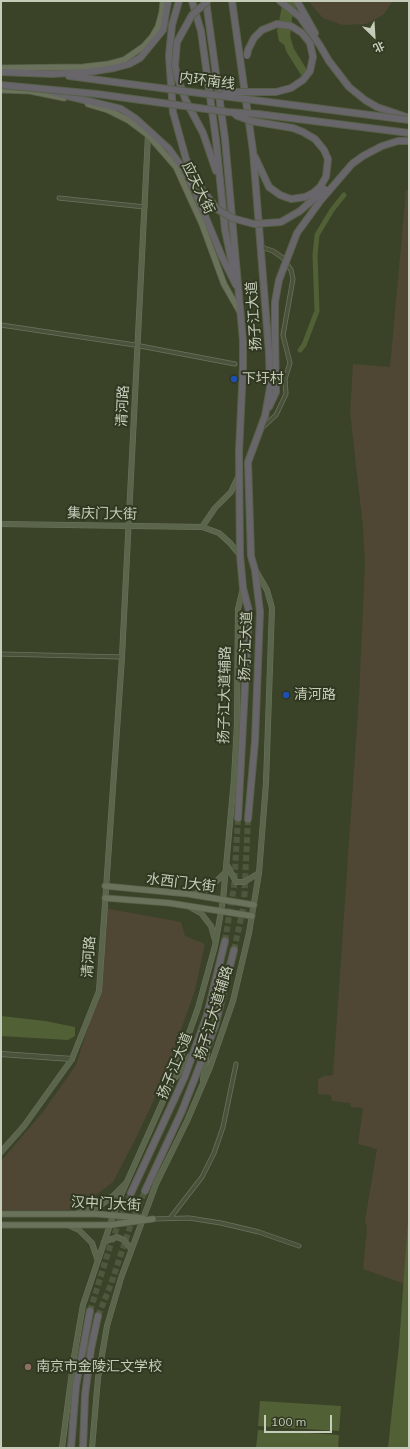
<!DOCTYPE html>
<meta charset="utf-8">
<style>
body{margin:0}
#map{position:relative;width:410px;height:1449px;overflow:hidden;background:#3a4328;font-family:Mulish,"Noto Sans SC",sans-serif}
canvas{display:block}
.frame{position:absolute;inset:0;border:2px solid #c5ccba;pointer-events:none}
.north{position:absolute;left:354px;top:16px;width:40px;height:40px;-webkit-text-stroke:3px #303821;paint-order:stroke;rotate:155deg;font-size:11px;font-weight:700;line-height:16px;text-align:center;color:#c5ccba}
.north::after{content:'';display:block;margin:auto;width:14px;height:18px;background:#c5ccba;clip-path:polygon(50% 0,100% 100%,50% 72%,0 100%)}
.scale{position:absolute;left:264px;top:1415px;width:68px;height:18px;box-sizing:border-box;border:2px solid #c5ccba;border-top:0;padding-left:5px;font-size:12px;line-height:14px;white-space:nowrap;color:#c5ccba;-webkit-text-stroke:3px #303821;paint-order:stroke}
</style>
<div id="map">
<canvas width="410" height="1449"></canvas>
<div class="frame"></div>
<div class="north">北</div>
<div class="scale">100 m</div>
</div>
<script>
const g = document.querySelector('canvas').getContext('2d');
g.lineJoin = 'round';
function paint(path, color) { g.fillStyle = color; g.fill(path, 'evenodd'); }
const poly = rows => new Path2D(rows.map(r => 'M' + r).join(''));
function strokePath(path, color, width, dash) { g.strokeStyle = color; g.lineWidth = width; g.lineCap = dash ? 'butt' : 'round'; g.setLineDash(dash || []); g.stroke(path); }
function drawText(font, color, halo, rows, align = 'center') {
  g.font = font + ' Mulish,"Noto Sans SC",sans-serif'; g.lineWidth = 4; g.setLineDash([]); g.textBaseline = 'middle'; g.strokeStyle = halo; g.fillStyle = color; for (const [text, x, y, turn = 0] of rows) {
    g.save(); g.translate(x, y); g.rotate((+turn || 0) * Math.PI / 180); g.textAlign = isNaN(turn) ? turn : align; if (halo) g.strokeText(text, 0, 0); g.fillText(text, 0, 0); g.restore();
  }
}
const green = poly([
 [308,1,393,1,383,15,366,24,343,25,323,18],
 [406,190,409,190,409,1253,405,1284,363,1269,367,1228,365,1221,377,1149,358,1144,363,1108,351,1107,350,1103,332,1101,331,1095,318,1094,318,1079,324,1076,333,1075,359,696,365,564,363,527,350,412,353,364,390,367],
 [104,908,181,922,185,936,205,944,195,990,164,1078,138,1134,113,1182,81,1206,67,1210,1,1210,1,1161,43,1112,76,1065,99,991]
]);
const water = poly([
 [283,1,298,1,292,18,290,39,288,44,284,45,279,41,277,31],
 [1,1016,45,1021,75,1027,75,1036,68,1040,1,1036],
 [409,1206,409,1448,388,1448,399,1345],
 [260,1401,341,1406,339,1431,258,1426],
 [258,1430,339,1435,338,1448,256,1448]
]);
const canal = poly([
 [300,350,304,345,317,311,315,255,317,235,332,210,344,195]
]);
const river = poly([
 [285,33,290,50,305,74]
]);
const trunkTunnel = poly([
 [225,941,234,887,238,818],
 [234,950,244,904,248,819],
 [90,1311,111,1243,131,1193],
 [98,1316,111,1284,132,1221,145,1191]
]);
const minor = poly([
 [59,198,145,207],
 [261,247,273,251,283,258,291,270,293,279,283,335,290,363,285,379,286,394,276,415,262,428],
 [1,325,135,345,235,364],
 [1,654,122,657],
 [171,1217,202,1177,214,1153,223,1127,236,1064],
 [153,1219,189,1218,221,1223,259,1232,299,1246]
]);
const tertiary = poly([
 [1,1054,72,1059]
]);
const secondary = poly([
 [1,524,202,527,219,533,230,543,240,555],
 [202,527,215,508,231,492,239,475],
 [240,638,244,670],
 [227,865,236,882,244,882,259,873],
 [192,895,208,889,226,872],
 [190,907,201,913,211,926,215,940],
 [176,1077,190,1056],
 [203,1080,207,1052],
 [1,1152,24,1126,72,1059,99,991,122,657,148,135],
 [78,1213,98,1207,113,1196,125,1184],
 [68,1225,79,1230,92,1243,98,1261],
 [104,1242,117,1237,124,1240,131,1249],
 [62,1448,74,1357,83,1305,117,1204,172,1081,198,1008,215,946,223,900,234,779,237,724,238,609,243,588],
 [92,1448,98,1378,107,1326,121,1278,156,1184,187,1121,210,1067,233,1001,249,933,259,873,266,783,272,608,267,590,256,571]
]);
const primary = poly([
 [1,68,83,67,109,64,124,60,144,46,152,37,158,27,162,12,163,1],
 [1,90,30,91,64,98],
 [88,104,108,110,128,120,148,135,176,167,202,224,224,284,240,312],
 [105,886,188,894,254,905],
 [105,898,169,903,252,916],
 [1,1214,97,1214,143,1218],
 [1,1225,110,1225,153,1219]
]);
const trunk = poly([
 [192,1,201,31,216,140,225,230,234,273],
 [206,1,225,139,243,341,243,367,239,452,240,555,243,588,249,611,238,818],
 [232,1,253,151,269,353,270,388,265,416,248,462,251,556,255,570,260,612,255,741,248,819],
 [280,1,300,17,319,44,329,61,349,87,365,100,377,107,409,118],
 [297,1,315,33],
 [1,72,54,74],
 [50,74,89,72,114,68,129,64,140,58,163,30,168,1],
 [69,76,129,84],
 [178,79,186,101,203,133,216,171],
 [51,92,121,109,135,118,169,149,184,170,196,194,222,257,236,285],
 [173,112,169,56,172,25,179,1],
 [255,157,269,187],
 [269,407,276,392,275,333],
 [145,1191,182,1111,207,1047,215,1026,234,950],
 [131,1193,185,1076,207,1015,225,941],
 [71,1448,76,1386,90,1311],
 [83,1448,85,1395,91,1349,98,1316]
]);
const trunkBridge = poly([
 [178,79,175,66,177,42,192,15,208,1],
 [129,84,409,120],
 [1,85,97,94,228,112,258,114,409,133],
 [225,92,276,92,291,88,303,80,310,71,313,57,310,43,302,33,291,26,277,24,262,30,254,38,248,50,247,56],
 [173,112,186,159,200,187,217,209,232,218,254,224,281,222,300,211,325,189],
 [235,115,251,121,293,128,303,132,315,139,324,150,328,159,326,177,320,187,313,193,305,197,291,199,280,195,269,187],
 [275,333,275,302,279,280,297,233,321,200,352,164,363,156,382,146,398,141,409,141]
]);
const markers = [
 [234,379,4,"#1a4fb4"],
 [286,695,4,"#1a4fb4"],
 [28,1367,4,"#8d6e63"]
];
const streetNames = [
 ["内环南线",207,81,7],
 ["应天大街",198,188,64],
 ["扬子江大道",254,316,-94],
 ["清河路",123,406,-87],
 ["集庆门大街",102,514,1],
 ["扬子江大道",246,646,-88],
 ["扬子江大道辅路",225,695,-89],
 ["水西门大街",181,883,7],
 ["清河路",89,957,-86],
 ["扬子江大道辅路",214,1013,-73],
 ["扬子江大道",175,1066,-68],
 ["汉中门大街",106,1204,3]
];
const poiNames = [
 ["下圩村",242,379],
 ["清河路",294,695],
 ["南京市金陵汇文学校",36,1367]
];
paint(green, '#4f4633');
paint(water, '#526036');
strokePath(canal, '#526036', 5);
strokePath(river, '#526036', 8);
strokePath(trunkTunnel, '#4f583e', 6, [6, 3]);
strokePath(minor, '#6b735e', 5);
strokePath(tertiary, '#6b735e', 6);
strokePath(secondary, '#6b735e', 6);
strokePath(primary, '#575f49', 7);
strokePath(trunk, '#58604a', 8);
strokePath(minor, '#4b523c', 3.5);
strokePath(tertiary, '#4b523c', 4.5);
strokePath(secondary, '#5b654b', 5);
strokePath(primary, '#6a725b', 5.5);
strokePath(trunk, '#68666a', 6);
strokePath(trunkBridge, '#58604a', 8, []);
strokePath(trunkBridge, '#68666a', 6);
for (const [x, y, r, color] of markers) { const dot = new Path2D(); dot.arc(x, y, r, 0, 2 * Math.PI); g.fillStyle = color; g.fill(dot); strokePath(dot, '#303821', 1.5); }
drawText('14px', '#c5ccba', '#303821', streetNames);
drawText('14px', '#c5ccba', '#303821', poiNames, 'left');
</script>
